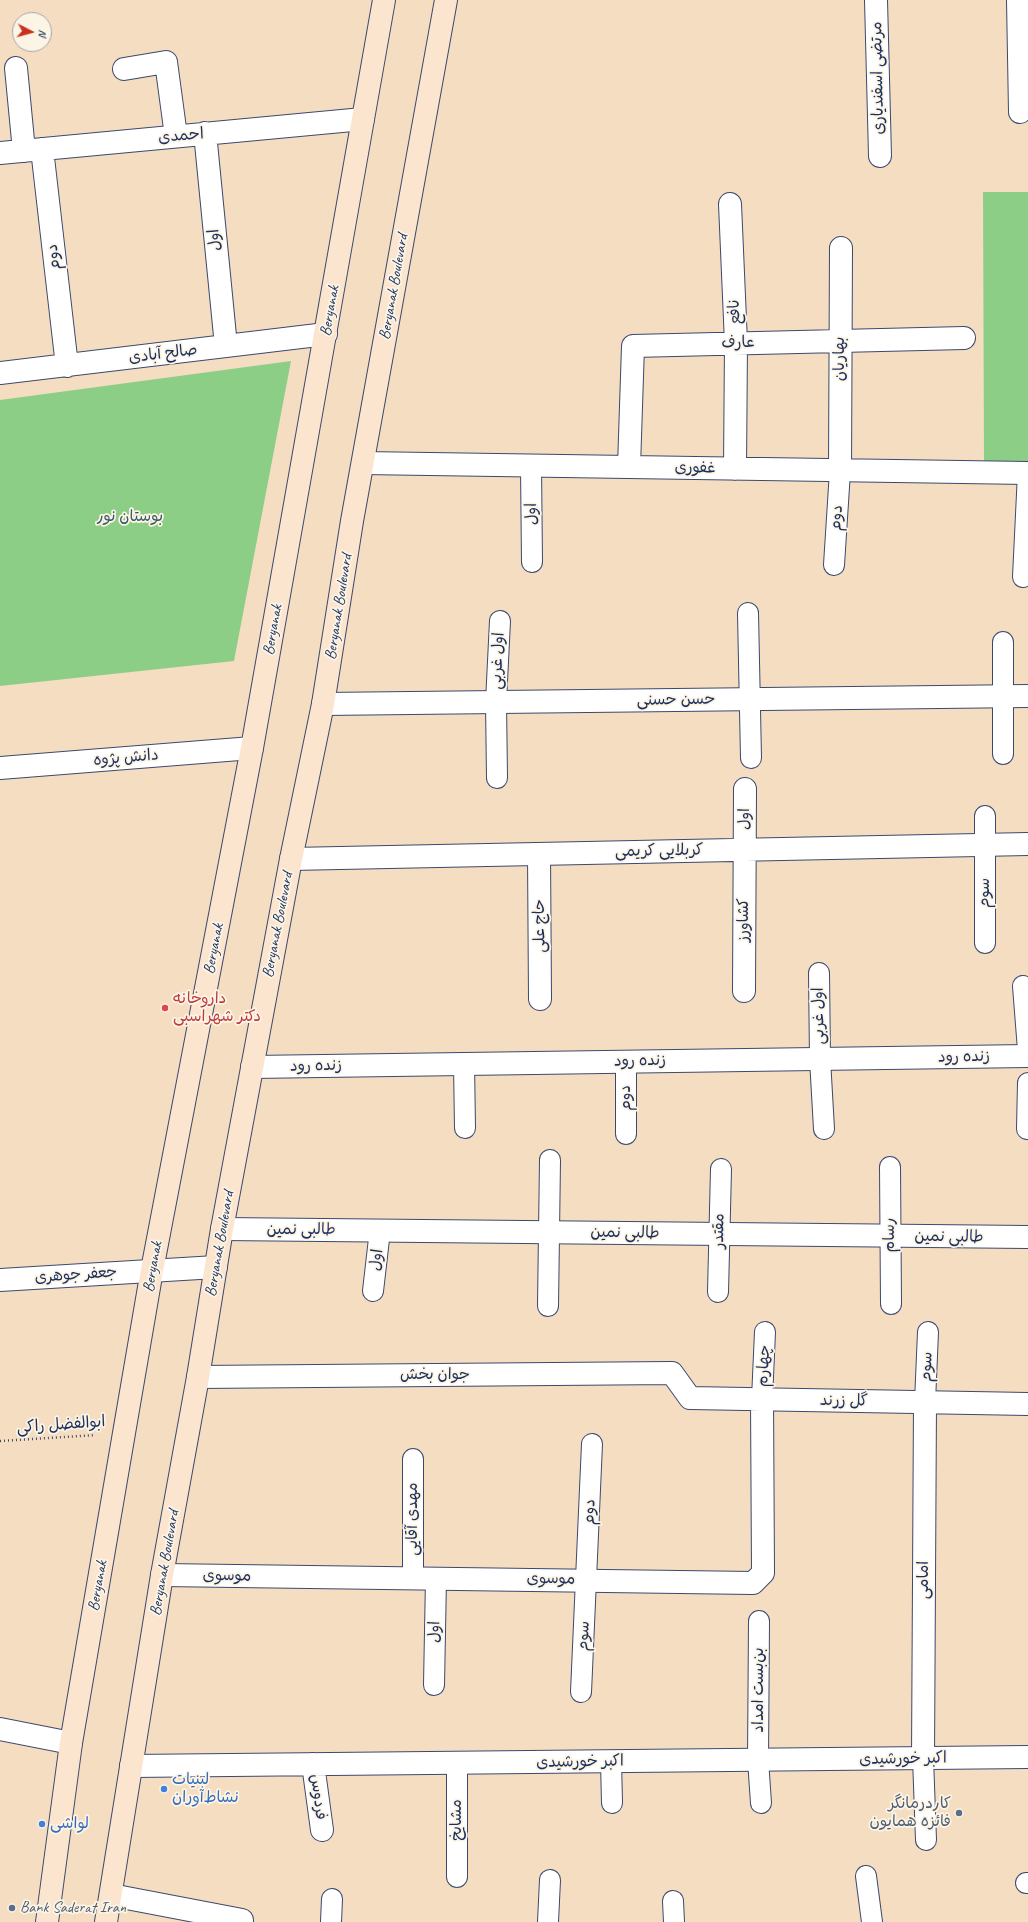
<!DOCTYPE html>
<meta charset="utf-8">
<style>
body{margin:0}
#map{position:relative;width:1028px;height:1922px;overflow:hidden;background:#f5ddc1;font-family:Caveat,sans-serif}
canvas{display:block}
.north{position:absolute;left:12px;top:12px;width:40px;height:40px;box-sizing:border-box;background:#fcf5e5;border:1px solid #a2a6af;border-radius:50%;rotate:96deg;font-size:11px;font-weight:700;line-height:16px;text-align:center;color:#1b2f5e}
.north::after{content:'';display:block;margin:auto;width:14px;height:18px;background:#c8321e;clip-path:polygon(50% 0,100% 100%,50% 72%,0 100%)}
</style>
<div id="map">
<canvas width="1028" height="1922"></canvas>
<div class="north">N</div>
</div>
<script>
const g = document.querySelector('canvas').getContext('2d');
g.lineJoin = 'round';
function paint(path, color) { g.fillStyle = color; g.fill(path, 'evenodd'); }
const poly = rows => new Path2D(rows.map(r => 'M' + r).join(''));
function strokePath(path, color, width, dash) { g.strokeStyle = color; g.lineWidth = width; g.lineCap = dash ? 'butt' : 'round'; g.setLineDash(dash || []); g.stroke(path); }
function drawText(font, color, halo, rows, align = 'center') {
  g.font = font + ' Caveat,"Playpen Sans Arabic",sans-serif'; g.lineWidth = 3.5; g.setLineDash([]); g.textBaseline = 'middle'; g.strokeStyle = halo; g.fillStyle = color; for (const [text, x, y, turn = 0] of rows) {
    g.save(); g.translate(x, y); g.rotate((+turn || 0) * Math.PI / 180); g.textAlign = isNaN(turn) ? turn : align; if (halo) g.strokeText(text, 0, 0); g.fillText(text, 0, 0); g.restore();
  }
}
const green = poly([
 [983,192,1028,192,1028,462,984,461],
 [291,361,234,661,0,686,0,400]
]);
const path = poly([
 [0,1441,95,1435]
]);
const service = poly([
 [531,466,532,562],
 [834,565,840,471],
 [1023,577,1028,473],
 [748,613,751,758],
 [1003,754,1003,642],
 [497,778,496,702,500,621],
 [985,816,985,943],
 [819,973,820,1059,824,1129],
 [1023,986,1028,1050],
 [464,1064,465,1128],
 [1027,1129,1028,1083],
 [626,1134,626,1062],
 [890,1167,891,1304],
 [373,1291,380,1230],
 [718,1292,721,1169],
 [548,1306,550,1160],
 [762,1399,765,1332],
 [925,1402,928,1332],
 [413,1578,413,1459],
 [759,1621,758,1760,761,1803],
 [434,1685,436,1578],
 [581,1692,592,1444],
 [923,1758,926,1840],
 [611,1761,612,1803],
 [457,1763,457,1877],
 [866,1876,872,1922],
 [1026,1883,1028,1883],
 [673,1901,674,1922],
 [331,1922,332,1899],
 [548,1922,550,1880]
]);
const minor = poly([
 [876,0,880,156],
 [1018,0,1020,112],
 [16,68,24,151],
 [124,69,166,62,176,136],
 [205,133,226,346],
 [42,149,67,366],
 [0,153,363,119],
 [730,204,736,343,735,469],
 [0,373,326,334],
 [363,463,1028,473],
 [629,467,633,346,964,338],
 [840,471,841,248],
 [323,704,1028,696],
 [0,768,252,748],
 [539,854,540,999],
 [291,859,1028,844],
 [744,991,745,789],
 [252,1067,1028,1056],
 [222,1229,1028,1237],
 [0,1280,216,1267],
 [198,1377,672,1373,690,1398,1028,1404],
 [162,1575,753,1583,763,1573,762,1399],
 [0,1729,71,1743],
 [923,1758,925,1402],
 [313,1764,322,1830],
 [131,1766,1028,1757],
 [111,1895,242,1920,242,1922]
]);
const secondary = poly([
 [47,1922,71,1743,124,1433,152,1270,252,748,384,0],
 [106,1922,162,1575,198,1377,222,1229,291,859,323,704,352,521,446,0]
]);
const markers = [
 [165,1008,4,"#e0444e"],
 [164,1789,4,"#3f7fe0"],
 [959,1813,4,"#5c6f8a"],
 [42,1824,4,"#3f7fe0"],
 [12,1908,4,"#5c6f8a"]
];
const streetNames = [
 ["مرتضی اسفندیاری",878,78,-91],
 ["احمدی",181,136,-5],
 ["اول",215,240,-96],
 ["دوم",54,257,-97],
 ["Beryanak Boulevard",394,287,-80],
 ["Beryanak",330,311,-80],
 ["نافع",735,312,-93],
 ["عارف",738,343,-1],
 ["صالح آبادی",163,354,-7],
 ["بهاریان",840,359,-90],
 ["غفوری",695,468,1],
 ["اول",532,514,-91],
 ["دوم",837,518,-86],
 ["Beryanak Boulevard",339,607,-81],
 ["Beryanak",273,630,-80],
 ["اول غربی",498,661,-87],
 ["حسن حسنی",676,700,-1],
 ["دانش پژوه",126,758,-5],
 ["اول",745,819,-90],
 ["کربلایی کریمی",659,851,-1],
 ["سوم",985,893,-90],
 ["کشاورز",744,920,-90],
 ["Beryanak Boulevard",278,925,-79],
 ["حاج علی",540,926,-91],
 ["Beryanak",214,949,-79],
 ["اول غربی",819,1016,-91],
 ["زنده رود",964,1057,-1],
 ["زنده رود",640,1061,-1],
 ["زنده رود",316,1066,-1],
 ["دوم",626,1098,-90],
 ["طالبی نمین",301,1230],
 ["مقتدر",719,1231,-89],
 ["طالبی نمین",625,1233,1],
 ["رسام",890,1235,-90],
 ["طالبی نمین",949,1237,1],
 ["Beryanak Boulevard",220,1244,-80],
 ["اول",377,1260,-83],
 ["Beryanak",153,1267,-80],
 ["جعفر جوهری",76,1275,-4],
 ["چهارم",764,1366,-87],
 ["سوم",927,1367,-88],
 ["جوان بخش",435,1375],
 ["گل زرند",844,1401,1],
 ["ابوالفضل راکی",61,1425,-4],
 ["دوم",590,1512,-88],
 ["مهدی آقایی",413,1519,-90],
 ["Beryanak Boulevard",165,1563,-80],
 ["موسوی",227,1576,1],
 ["موسوی",551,1579,1],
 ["امامی",924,1580,-90],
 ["Beryanak",98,1586,-80],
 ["اول",435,1632,-89],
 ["سوم",584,1636,-87],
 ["بن‌بست امداد",759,1690,-90],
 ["اکبر خورشیدی",903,1759,-1],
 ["اکبر خورشیدی",580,1762,-1],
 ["فردوس",318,1797,83],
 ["مشایخ",457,1820,-90]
];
const parkNames = [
 ["بوستان نور",130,517]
];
const healthNames = [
 ["داروخانه",173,999],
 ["دکتر شهراسبی",173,1017]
];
const shopNames = [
 ["لبنیات",172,1780],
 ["نشاط‌آوران",172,1798],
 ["لواشی",50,1824]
];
const serviceNames = [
 ["کاردرمانگر",951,1804],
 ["فائزه همایون",951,1822],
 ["Bank Saderat Iran",20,1908,"left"]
];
paint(green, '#8dce86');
strokePath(service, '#3c496d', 22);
strokePath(minor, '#3c496d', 24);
strokePath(secondary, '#3c496d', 24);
strokePath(path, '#3c496d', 2.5, [1, 3]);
strokePath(service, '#fff', 20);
strokePath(minor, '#fff', 22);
strokePath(secondary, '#fce5cf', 22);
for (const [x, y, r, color] of markers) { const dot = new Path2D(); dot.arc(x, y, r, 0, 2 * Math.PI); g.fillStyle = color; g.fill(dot); strokePath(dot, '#fcf5e5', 1.5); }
drawText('16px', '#1b2f5e', '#fcf5e5', streetNames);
drawText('16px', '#385768', '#fcf5e5', parkNames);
drawText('16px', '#be3a42', '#fcf5e5', healthNames, 'left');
drawText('16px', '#366cbe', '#fcf5e5', shopNames, 'left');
drawText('16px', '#4e5e75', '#fcf5e5', serviceNames, 'right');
</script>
